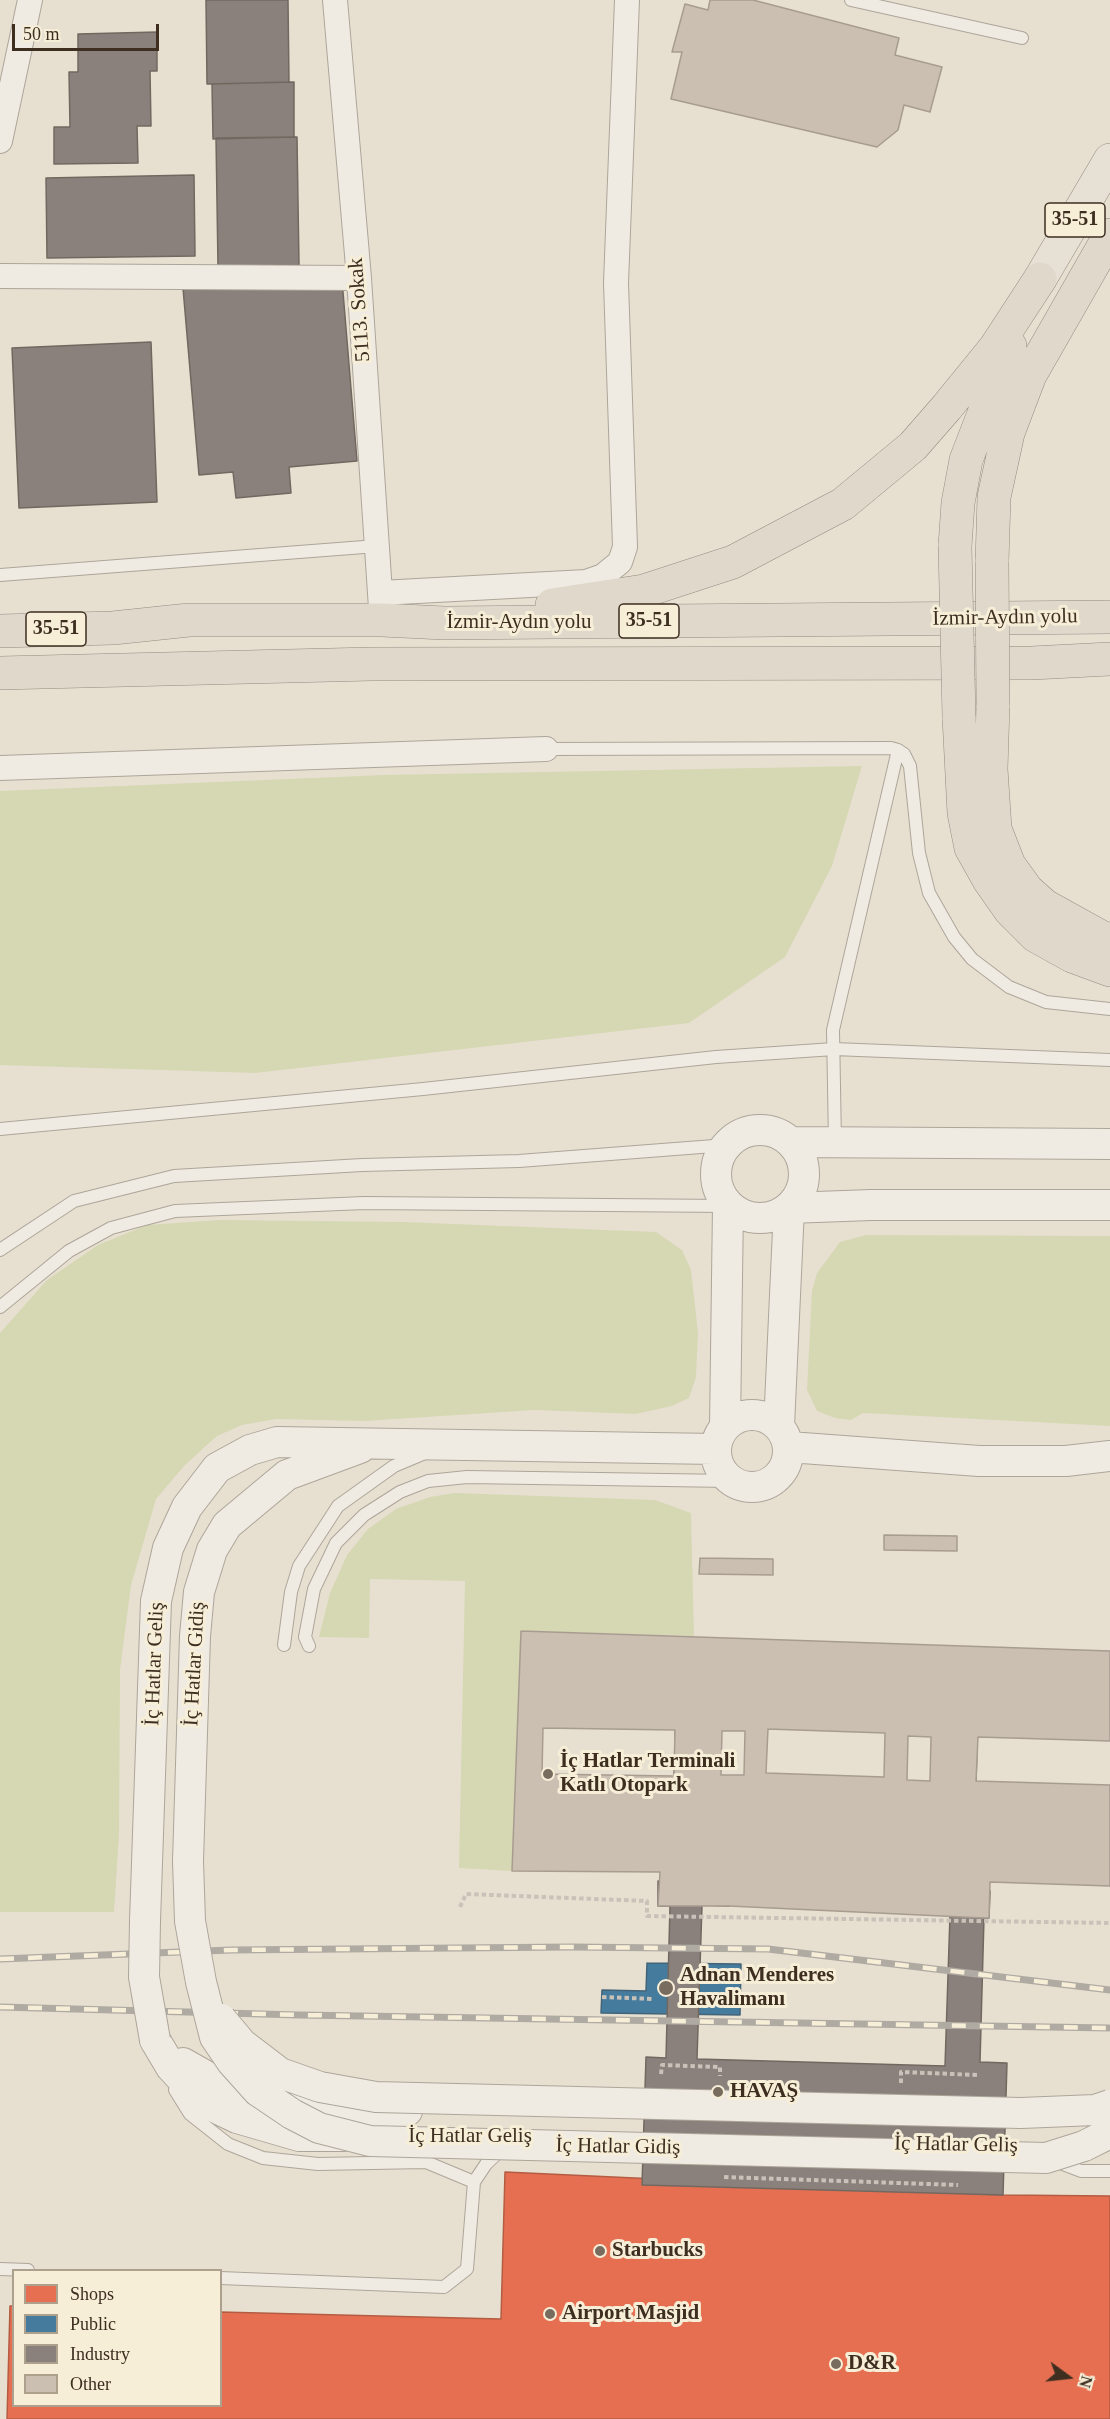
<!DOCTYPE html>
<meta charset="utf-8">
<style>
body{margin:0}
#map{position:relative;width:1110px;height:2419px;overflow:hidden;background:#e7e0d1;font-family:"Times New Roman",serif}
canvas{display:block}
.legend{position:absolute;left:12px;top:2269px;width:210px;height:138px;box-sizing:border-box;background:#f7eed8;border:2px solid #ada18e;margin:0;padding:8px 10px;list-style:none;font-size:18px;color:#3d2e20}
.legend li{display:flex;align-items:center;gap:12px;height:30px}
.legend b{width:30px;border:2px solid #ada18e}
.north{position:absolute;left:1038px;top:2347px;width:60px;height:60px;-webkit-text-stroke:4px #f7eed8;paint-order:stroke;rotate:105deg;font-size:16px;font-weight:700;line-height:24px;text-align:center;color:#3d2e20}
.north::after{content:'';display:block;margin:auto;width:21px;height:27px;background:#3d2e20;clip-path:polygon(50% 0,100% 100%,50% 72%,0 100%)}
.scale{position:absolute;left:12px;top:24px;width:147px;height:27px;box-sizing:border-box;border:3px solid #3d2e20;border-top:0;padding-left:8px;font-size:18px;line-height:21px;white-space:nowrap;color:#3d2e20;-webkit-text-stroke:4px #f7eed8;paint-order:stroke}
</style>
<div id="map">
<canvas width="1110" height="2419"></canvas>
<ul class="legend">
<li><b style="height:16px;background:#e76f51"></b>Shops</li>
<li><b style="height:16px;background:#457b9d"></b>Public</li>
<li><b style="height:16px;background:#8a817c"></b>Industry</li>
<li><b style="height:16px;background:#cbbfb2"></b>Other</li>
</ul>
<div class="north">N</div>
<div class="scale">50 m</div>
</div>
<script>
const g = document.querySelector('canvas').getContext('2d');
g.lineJoin = 'round';
function paint(path, color) { g.fillStyle = color; g.fill(path, 'evenodd'); }
const poly = rows => new Path2D(rows.map(r => 'M' + r).join(''));
function strokePath(path, color, width, dash) { g.strokeStyle = color; g.lineWidth = width; g.lineCap = dash ? 'butt' : 'round'; g.setLineDash(dash || []); g.stroke(path); }
function drawText(font, color, halo, rows, align = 'center') {
  g.font = font + ' "Times New Roman",serif'; g.lineWidth = 6; g.setLineDash([]); g.textBaseline = 'middle'; g.strokeStyle = halo; g.fillStyle = color; for (const [text, x, y, turn = 0] of rows) {
    g.save(); g.translate(x, y); g.rotate((+turn || 0) * Math.PI / 180); g.textAlign = isNaN(turn) ? turn : align; if (halo) g.strokeText(text, 0, 0); g.fillText(text, 0, 0); g.restore();
  }
}
const green = poly([
 [862,766,832,866,785,957,689,1023,255,1073,0,1065,0,791,384,775],
 [219,1220,404,1222,656,1232,682,1250,691,1270,698,1333,696,1377,689,1398,672,1406,636,1414,534,1410,364,1421,276,1419,242,1425,217,1436,185,1465,156,1499,131,1585,120,1670,119,1834,114,1912,0,1912,0,1333,47,1280,98,1245,147,1225],
 [866,1235,1110,1236,1110,1426,863,1413,851,1420,835,1418,817,1411,807,1390,812,1291,817,1273,840,1242],
 [455,1493,655,1500,691,1513,694,1636,521,1631,512,1871,459,1868,465,1581,370,1579,369,1638,319,1637,330,1593,347,1555,368,1529,396,1509,430,1497]
]);
const shops = poly([
 [505,2172,1003,2195,1110,2196,1110,2419,7,2419,10,2306,14,2306,14,2406,220,2406,220,2312,501,2319,505,2172]
]);
const public = poly([
 [647,1963,741,1964,740,2015,601,2013,602,1990,646,1991,647,1963]
]);
const industry = poly([
 [206,0,288,0,289,82,207,84,206,0],
 [157,32,157,71,150,71,151,126,137,126,138,163,54,164,54,127,70,127,69,72,78,72,78,34,157,32],
 [294,82,294,137,213,139,212,84,294,82],
 [297,137,299,265,218,266,216,138,297,137],
 [194,175,195,256,47,258,46,178,194,175],
 [342,280,357,461,289,467,291,493,236,498,233,472,199,475,183,288,342,280],
 [151,342,157,502,19,508,12,348,151,342],
 [677,1671,698,1671,692,1886,729,1887,729,1906,702,1905,697,2059,945,2066,950,1915,920,1914,920,1892,951,1893,957,1675,979,1676,973,1890,990,1891,989,1918,984,1918,980,2062,1007,2063,1003,2195,642,2185,646,2057,666,2058,670,1906,658,1906,658,1881,671,1882,677,1671]
]);
const building = poly([
 [710,0,753,0,899,38,895,55,942,67,930,112,904,105,898,130,877,147,671,99,682,52,672,52,685,4,708,10,710,0],
 [884,1535,957,1536,957,1551,884,1550,884,1535],
 [700,1558,773,1559,773,1575,699,1574,700,1558],
 [521,1631,1110,1651,1110,1741,978,1737,976,1781,1110,1785,1110,1886,990,1882,989,1918,984,1918,729,1906,658,1906,660,1872,512,1871,521,1631],
 [543,1728,675,1730,674,1776,542,1774,543,1728],
 [768,1729,885,1733,884,1777,766,1773,768,1729],
 [722,1731,745,1731,744,1775,721,1775,722,1731],
 [908,1736,931,1737,930,1781,907,1780,908,1736]
]);
const path = poly([
 [460,1907,466,1894,647,1901,647,1916,1110,1923],
 [602,1997,654,1999],
 [661,2074,662,2065,720,2067,720,2076],
 [901,2083,901,2072,978,2075],
 [724,2177,958,2185]
]);
const service = poly([
 [851,0,1022,38],
 [0,575,377,546],
 [546,749,891,748,898,750,904,754,910,766,919,853,929,893,954,937,972,959,1009,987,1046,1002,1110,1009],
 [0,1129,423,1089,716,1057,834,1049,1110,1060],
 [835,1143,833,1030,898,750],
 [0,1250,74,1201,174,1176,362,1165,519,1161,727,1145],
 [0,1307,69,1251,111,1228,175,1211,364,1203,728,1206],
 [284,1645,291,1592,299,1566,338,1506,394,1466,425,1453],
 [309,1646,305,1637,314,1589,336,1543,364,1515,400,1492,428,1481,467,1477,731,1481],
 [175,2090,190,2114,228,2144,263,2158,318,2164,426,2162,474,2182,486,2164,502,2149],
 [1055,2161,1081,2171,1110,2171],
 [0,2269,28,2270],
 [220,2278,444,2287,467,2269,474,2182]
]);
const minor = poly([
 [335,0,359,278,381,608],
 [0,141,30,0],
 [0,276,359,278],
 [380,593,586,582,603,576,620,562,625,547,616,283,627,0],
 [0,768,546,749]
]);
const tertiary = poly([
 '716 1174a44 44 0 1 1 88 0a44 44 0 1 1-88 0Z',
 [792,1142,1110,1144],
 [789,1208,871,1205,1110,1205],
 '716 1451a36 36 0 1 1 72 0a36 36 0 1 1-72 0Z',
 [779,1426,789,1208],
 [725,1427,728,1206],
 [789,1447,979,1461,1066,1461,1110,1456],
 [188,1861,195,1636,199,1592,212,1550,227,1525,287,1475,360,1448],
 [145,1921,156,1601,168,1548,187,1507,217,1468,250,1450,277,1442,716,1449],
 [155,2040,171,2067,194,2092,214,2107,237,2118,299,2136,343,2136],
 [183,2063,227,2088,296,2104,356,2111,407,2111]
]);
const primary = poly([
 [1040,279,1110,160]
]);
const trunk = poly([
 [955,546,958,503,966,460,1010,346],
 [992,562,994,497,1008,433,1030,375,1110,235],
 [552,605,644,591,733,562,843,504,913,446,947,407,995,348,1040,279],
 [0,631,113,628,189,620,382,620,444,623,1110,617],
 [0,673,371,664,1032,663,1110,659],
 [993,705,991,769,995,829,1009,865,1027,890,1045,906,1103,938,1110,939],
 [959,717,964,813,971,848,989,880,1010,910,1036,936,1072,956,1110,970]
]);
const rail = poly([
 [0,1959,231,1950,571,1947,768,1949,1110,1990],
 [0,2007,299,2015,1110,2028]
]);
const tertiaryBridge = poly([
 [188,1861,190,1921,201,1982,215,2037,232,2062,258,2091,292,2114,319,2128,370,2141,1046,2158,1084,2146,1110,2133],
 [145,1921,144,1977,155,2040],
 [221,2019,242,2044,280,2073,320,2087,376,2097,1021,2113,1095,2110,1110,2105]
]);
const trunkBridge = poly([
 [955,546,959,717],
 [992,562,993,705]
]);
const markers = [
 [548,1774,6,"#786c5e"],
 [666,1988,8,"#786c5e"],
 [718,2092,6,"#786c5e"],
 [600,2251,6,"#786c5e"],
 [550,2314,6,"#786c5e"],
 [836,2364,6,"#786c5e"]
];
const shields = [
 [1075,220,60],
 [649,621,60],
 [56,629,60]
];
const shieldNames = [
 ["35-51",1075,220],
 ["35-51",649,621],
 ["35-51",56,629]
];
const streetNames = [
 ["5113. Sokak",360,310,-94],
 ["İzmir-Aydın yolu",1005,618,-1],
 ["İzmir-Aydın yolu",519,622],
 ["İç Hatlar Geliş",155,1664,-88],
 ["İç Hatlar Gidiş",195,1664,-87],
 ["İç Hatlar Geliş",470,2136],
 ["İç Hatlar Geliş",956,2145,1],
 ["İç Hatlar Gidiş",618,2147,1]
];
const poiNames = [
 ["İç Hatlar Terminali",560,1762],
 ["Katlı Otopark",560,1786],
 ["Adnan Menderes",680,1976],
 ["Havalimanı",680,2000],
 ["HAVAŞ",730,2092],
 ["Starbucks",612,2251],
 ["Airport Masjid",562,2314],
 ["D&R",848,2364]
];
paint(green, '#d6d7b3');
paint(shops, '#e76f51');
strokePath(shops, '#b45c42', 1.5);
paint(public, '#457b9d');
strokePath(public, '#436478', 1.5);
paint(industry, '#8a817c');
strokePath(industry, '#736860', 1.5);
paint(building, '#cbbfb2');
strokePath(building, '#a89c90', 1.5);
strokePath(service, '#ada599', 14);
strokePath(minor, '#ada599', 26);
strokePath(tertiary, '#ada599', 32);
strokePath(primary, '#928b80', 34);
strokePath(trunk, '#928b80', 34);
strokePath(path, '#c8c2b9', 4, [4.5, 3]);
strokePath(service, '#efebe3', 12);
strokePath(minor, '#efebe3', 24);
strokePath(tertiary, '#efebe3', 30);
strokePath(primary, '#e6e1d4', 33);
strokePath(trunk, '#e0d9cb', 33);
strokePath(rail, '#afaaa2', 7);
strokePath(rail, '#f7eed8', 4.5, [14]);
strokePath(tertiaryBridge, '#ada599', 32, []);
strokePath(trunkBridge, '#928b80', 34, []);
strokePath(tertiaryBridge, '#efebe3', 30);
strokePath(trunkBridge, '#e0d9cb', 33);
for (const [x, y, r, color] of markers) { const dot = new Path2D(); dot.arc(x, y, r, 0, 2 * Math.PI); g.fillStyle = color; g.fill(dot); strokePath(dot, '#f7eed8', 2); }
for (const [x, y, w] of shields) { const box = new Path2D(); box.roundRect(x - w / 2, y - 17, w, 34, 4.5); g.fillStyle = '#f7eed8'; g.fill(box); strokePath(box, '#3d2e20', 1.5); }
drawText('bold 20px', '#3d2e20', null, shieldNames);
drawText('21px', '#3d2e20', '#f7eed8', streetNames);
drawText('bold 21px', '#3d2e20', '#f7eed8', poiNames, 'left');
</script>
